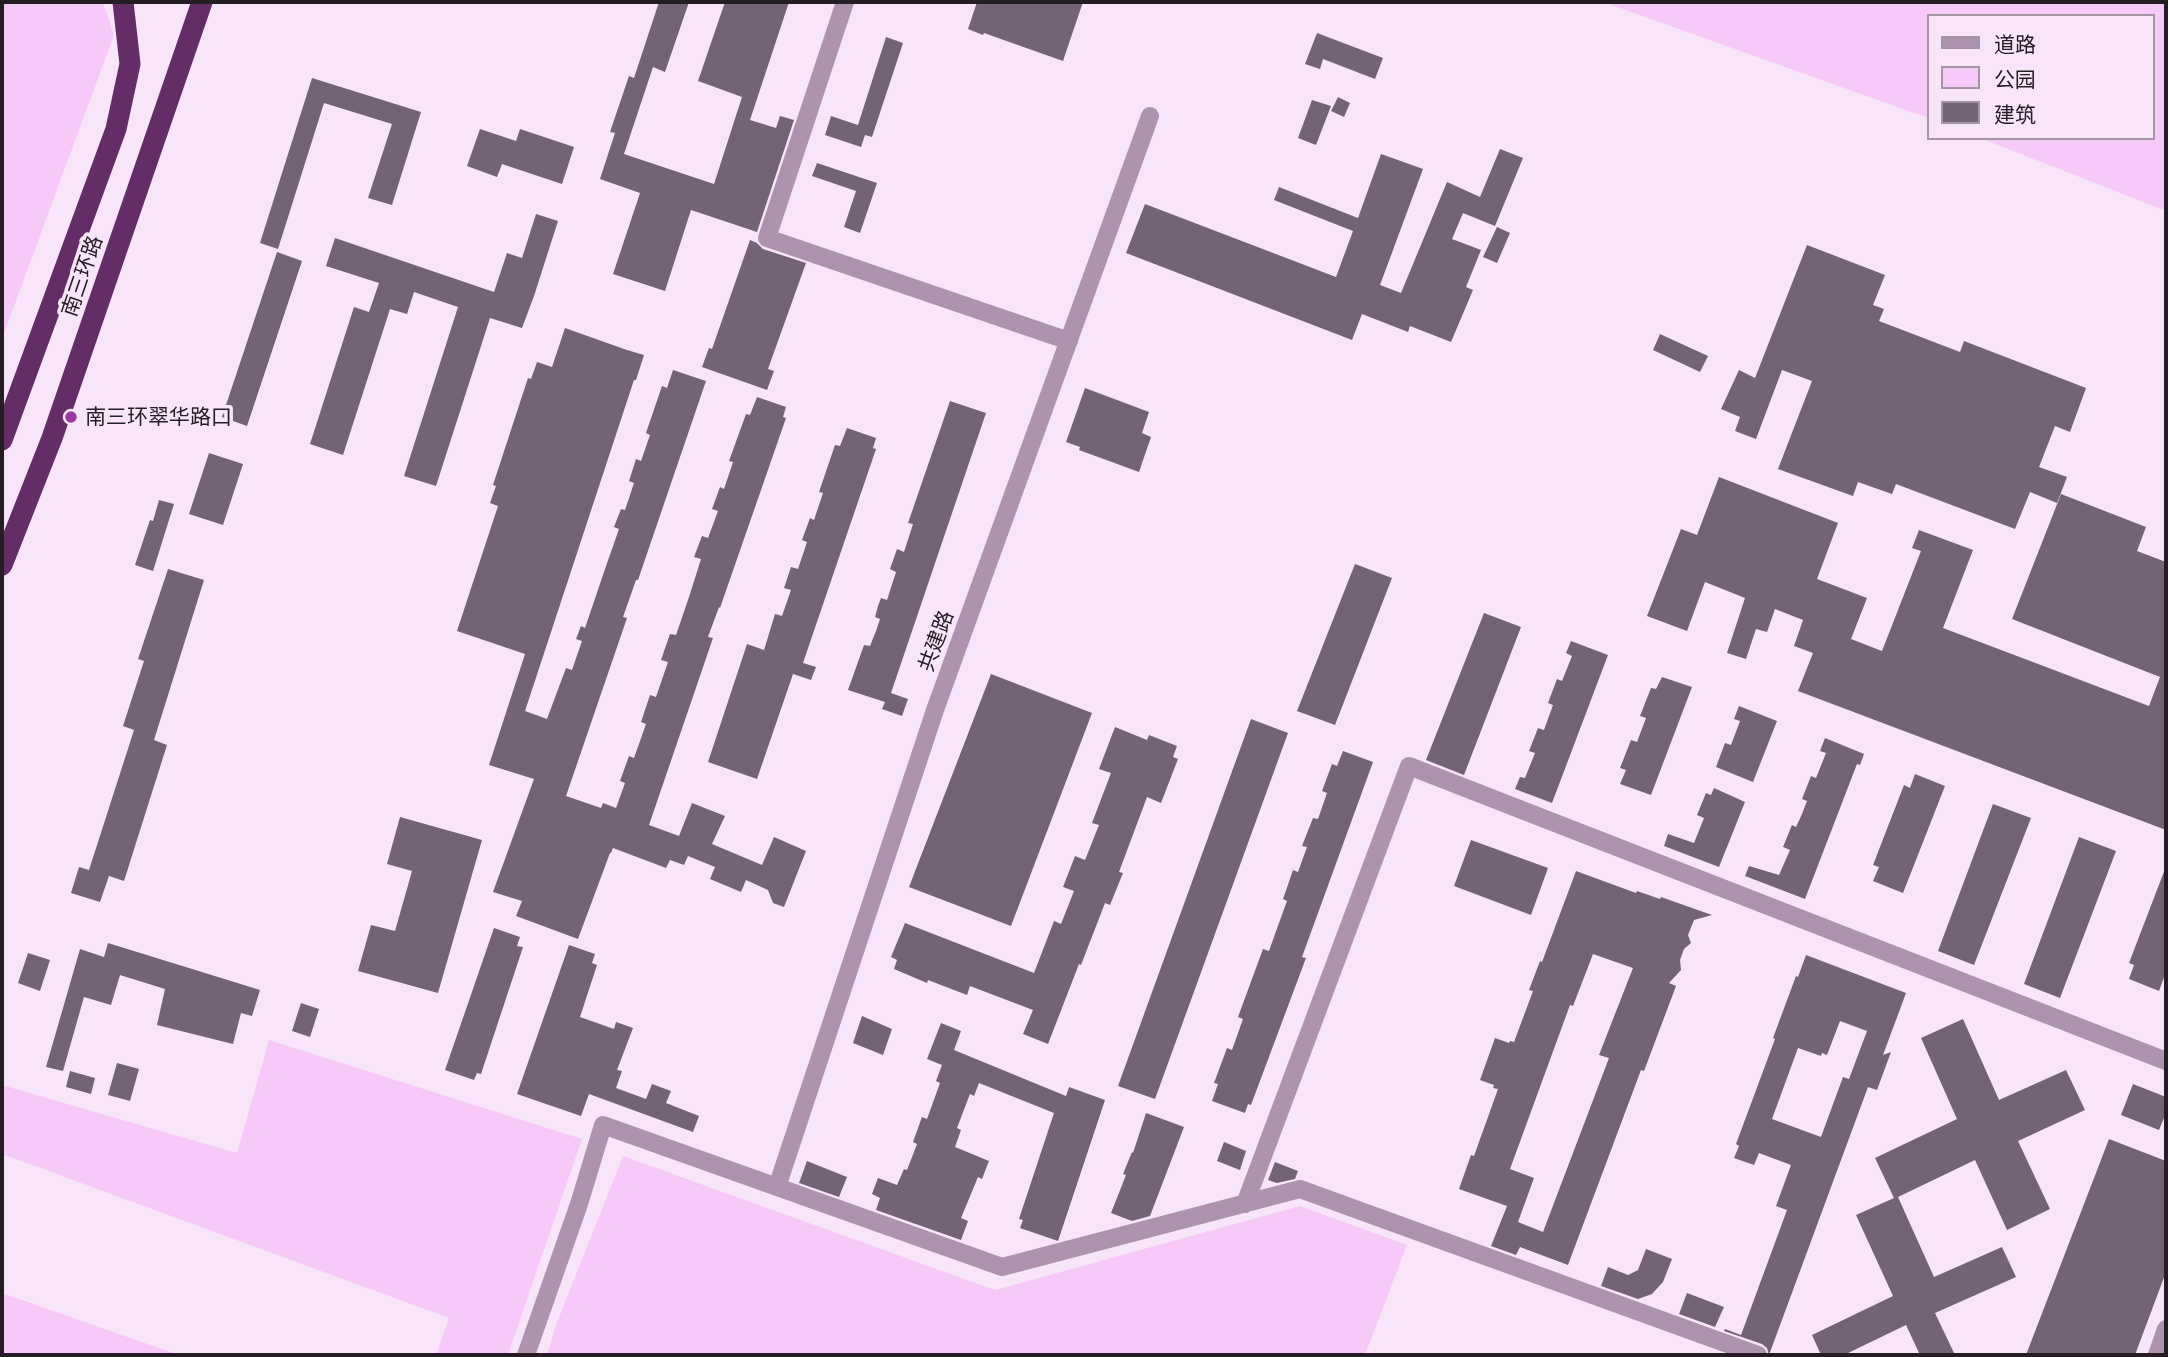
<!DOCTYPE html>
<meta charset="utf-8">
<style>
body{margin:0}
#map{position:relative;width:2168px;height:1357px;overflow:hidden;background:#f9e5fa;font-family:"Exo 2","Noto Sans SC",sans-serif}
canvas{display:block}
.frame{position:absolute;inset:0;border:4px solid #241d24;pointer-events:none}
.legend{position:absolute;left:1927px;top:14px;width:228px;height:126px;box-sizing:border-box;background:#f9e5fa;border:2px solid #a495a4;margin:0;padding:9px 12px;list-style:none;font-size:21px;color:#241d24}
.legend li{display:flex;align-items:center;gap:14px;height:35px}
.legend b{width:35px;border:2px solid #a495a4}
</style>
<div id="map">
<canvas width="2168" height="1357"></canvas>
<div class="frame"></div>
<ul class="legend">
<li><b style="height:9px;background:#ae93af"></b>道路</li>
<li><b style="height:19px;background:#f7c9f8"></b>公园</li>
<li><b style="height:19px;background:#746275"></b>建筑</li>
</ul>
</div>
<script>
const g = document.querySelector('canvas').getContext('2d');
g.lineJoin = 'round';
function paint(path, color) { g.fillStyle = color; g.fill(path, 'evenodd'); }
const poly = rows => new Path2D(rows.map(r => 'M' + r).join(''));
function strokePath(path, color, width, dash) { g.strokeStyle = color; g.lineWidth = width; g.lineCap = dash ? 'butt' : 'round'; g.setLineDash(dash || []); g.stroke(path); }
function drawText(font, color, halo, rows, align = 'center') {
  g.font = font + ' "Exo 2","Noto Sans SC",sans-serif'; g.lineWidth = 7; g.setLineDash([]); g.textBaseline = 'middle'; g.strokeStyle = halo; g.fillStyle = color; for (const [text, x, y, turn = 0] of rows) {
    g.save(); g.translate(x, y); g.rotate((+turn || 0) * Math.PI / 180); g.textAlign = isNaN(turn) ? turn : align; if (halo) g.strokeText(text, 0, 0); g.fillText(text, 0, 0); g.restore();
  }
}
const green = poly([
 [2,2,103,2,114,35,2,339],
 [1603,2,2166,2,2166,211,1980,138,2152,138,2152,16,1928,16,1928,118],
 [269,1040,582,1139,508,1355,436,1355,449,1318,2,1154,2,1085,237,1153],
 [623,1156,995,1290,1300,1206,1407,1245,1365,1355,547,1355,556,1325],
 [2,1293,179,1355,2,1355]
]);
const building = poly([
 [659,2,689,2,665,72,653,67,624,154,714,184,742,97,698,81,725,2,789,2,750,120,776,128,780,116,794,120,757,232,691,210,665,291,613,274,640,193,600,179,615,133,610,132,629,76,634,78],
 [977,2,1083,2,1063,61,984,33,983,35,968,29],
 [1317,33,1383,58,1375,79,1323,59,1320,69,1305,64],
 [886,37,903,43,872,137,865,135,861,147,825,135,831,116,858,125],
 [312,78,421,112,392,205,368,198,392,124,324,103,278,249,260,243],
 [1338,97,1350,103,1344,117,1331,111],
 [1312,100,1331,106,1316,145,1298,138],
 [480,129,516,141,520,129,574,147,562,184,502,164,497,177,467,166],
 [1500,149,1523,158,1495,226,1463,213,1452,239,1481,250,1466,287,1473,290,1451,342,1410,326,1408,332,1362,314,1352,340,1126,253,1145,204,1336,277,1353,231,1274,200,1279,187,1358,218,1381,154,1423,169,1380,285,1401,293,1447,182,1480,197],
 [817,163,877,183,860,233,844,227,856,191,812,176],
 [536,214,558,221,534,296,522,328,490,318,436,486,404,476,458,307,414,292,407,314,390,309,343,455,310,444,354,307,369,312,379,283,326,266,335,238,494,292,507,253,522,258],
 [1497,227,1510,233,1497,263,1483,257],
 [750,240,757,243,763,249,806,263,768,369,774,371,767,390,702,367,709,348,712,349],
 [1807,245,1885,275,1873,305,1884,309,1879,321,1960,352,1964,341,2086,388,2070,432,2055,426,2039,467,2067,477,2057,503,2030,492,2015,529,1896,484,1892,494,1858,482,1853,496,1778,469,1812,381,1782,370,1756,439,1735,431,1740,417,1721,409,1739,370,1755,378],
 [277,252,302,261,247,426,222,417],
 [565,328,627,350,644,355,636,380,634,380,525,711,547,719,566,668,572,670,582,641,576,639,581,626,585,628,605,569,619,529,614,527,621,509,625,510,634,483,629,481,636,459,641,461,650,435,646,433,662,386,667,388,673,370,706,381,638,580,636,580,623,617,627,618,566,796,601,808,603,803,616,808,625,783,620,781,629,756,634,758,646,724,641,722,650,695,656,697,668,662,661,660,670,634,676,635,689,597,701,559,694,557,702,536,708,538,718,511,712,509,720,487,724,489,733,462,729,461,746,414,750,415,757,397,786,407,783,417,786,418,720,608,719,607,708,637,713,638,649,825,679,836,692,803,725,816,712,844,762,865,774,837,806,851,784,907,773,903,768,890,746,880,741,892,710,879,715,867,688,856,684,865,670,860,666,868,613,848,611,853,610,853,578,939,516,916,522,901,493,892,534,779,489,765,525,654,457,631,498,506,490,503,496,486,493,485,528,378,531,379,537,362,552,367],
 [1660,334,1708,356,1700,372,1653,350],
 [1085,388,1149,412,1142,433,1151,437,1139,472,1079,450,1080,447,1066,442],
 [950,401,986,413,891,693,908,699,902,716,882,709,885,702,848,690,864,645,870,646,876,631,880,619,875,617,878,606,881,598,887,600,896,572,890,569,897,549,904,552,913,524,908,523],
 [847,428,876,438,873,448,876,449,803,663,816,667,811,680,793,674,757,779,708,762,747,644,764,650,775,614,782,616,791,590,784,588,791,567,798,569,807,542,802,540,810,518,814,520,823,493,819,492,835,445,840,446],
 [209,453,243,464,223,525,189,514],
 [1719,477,1838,523,1817,579,1867,598,1851,639,1882,651,1921,551,1912,548,1919,530,1973,550,1943,628,2149,706,2160,677,2012,619,2061,494,2146,527,2137,551,2166,562,2166,830,1798,691,1813,653,1794,646,1803,620,1775,609,1767,632,1756,629,1746,659,1727,653,1745,598,1705,582,1687,631,1647,616,1681,529,1697,535],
 [159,500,174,504,153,571,135,565,150,520,153,521],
 [1355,564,1392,578,1335,725,1297,711],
 [168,569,204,580,154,740,167,745,124,881,109,876,100,902,71,893,79,867,89,870,134,730,123,726,144,661,138,659],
 [1484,613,1521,627,1464,775,1426,760],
 [1571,641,1608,655,1552,803,1515,789,1520,777,1525,778,1535,753,1529,751,1538,728,1544,730,1553,705,1548,703,1557,679,1562,681,1572,656,1566,653],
 [991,674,1092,713,1011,926,909,887],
 [1662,677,1692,687,1651,795,1620,784,1626,770,1620,768,1631,740,1637,742,1646,718,1640,716,1651,688,1656,689],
 [1739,706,1777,721,1753,782,1716,767,1725,743,1731,745,1740,721,1734,719],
 [1251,719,1288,733,1155,1099,1118,1086],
 [1115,727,1147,740,1149,735,1177,746,1173,757,1178,759,1161,803,1147,797,1119,872,1123,873,1110,905,1105,903,1081,965,1079,964,1048,1044,1023,1034,1033,1010,970,986,967,995,928,980,927,983,894,969,897,960,891,957,905,923,1034,973,1054,921,1061,924,1074,891,1063,887,1075,856,1085,860,1099,825,1092,823,1111,773,1099,769],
 [1825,738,1864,754,1860,765,1857,764,1805,899,1745,876,1749,866,1779,875,1790,850,1783,847,1792,825,1796,827,1802,814,1807,801,1802,799,1811,776,1816,778,1826,753,1820,751],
 [1343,751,1373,762,1302,957,1306,958,1294,990,1251,1105,1248,1104,1245,1113,1212,1101,1218,1084,1214,1083,1227,1048,1232,1050,1243,1019,1238,1017,1263,949,1269,951,1275,934,1287,901,1283,899,1293,870,1298,872,1307,847,1302,846,1313,818,1318,819,1327,793,1322,791,1332,764,1337,766],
 [1915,774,1945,786,1903,893,1873,881,1879,867,1873,865,1904,785,1910,788],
 [1714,788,1745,802,1719,867,1664,846,1668,834,1694,843,1704,818,1697,815,1706,793,1711,795],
 [1993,804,2031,818,1974,965,1938,951],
 [400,817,482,840,438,993,358,971,371,925,395,931,412,871,387,864],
 [2079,837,2116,851,2060,998,2024,984],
 [1471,840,1548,868,1531,915,1454,886],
 [2165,869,2166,972,2159,991,2129,979,2134,965,2129,963],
 [1576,871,1636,893,1637,891,1660,899,1661,897,1712,915,1694,920,1688,935,1691,943,1684,949,1680,960,1681,970,1669,983,1676,986,1644,1071,1641,1070,1568,1265,1520,1247,1516,1255,1491,1246,1507,1206,1459,1189,1471,1155,1474,1156,1498,1089,1493,1088,1494,1085,1480,1080,1495,1038,1509,1043,1510,1041,1514,1042,1533,991,1529,990,1540,961,1542,962],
 [1593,954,1633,968,1599,1055,1609,1058,1543,1232,1518,1222,1534,1178,1510,1169,1570,1005,1573,1006],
 [494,928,520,937,517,946,523,947,481,1074,477,1073,474,1080,445,1070],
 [108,943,260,990,252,1016,241,1013,233,1044,157,1025,165,989,120,975,111,1005,84,997,63,1071,46,1067,80,949,104,957],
 [569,945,595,954,592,963,597,965,580,1017,614,1029,616,1022,633,1028,617,1070,622,1071,616,1088,646,1099,652,1084,671,1091,666,1103,699,1116,693,1132,589,1094,581,1116,517,1094],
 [28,953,50,960,40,991,18,983],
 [1806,955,1906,993,1883,1055,1891,1052,1877,1090,1868,1087,1769,1355,1767,1348,1762,1344,1724,1331,1725,1329,1741,1335,1787,1210,1776,1206,1791,1165,1759,1153,1754,1165,1734,1158,1739,1146,1736,1144,1775,1039,1773,1038,1796,976,1798,977],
 [1840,1021,1867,1031,1849,1079,1843,1077,1821,1137,1772,1119,1798,1048,1821,1056,1822,1053,1827,1055],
 [301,1003,319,1009,310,1037,292,1031],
 [862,1016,892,1029,883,1055,853,1043],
 [1963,1019,1999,1100,2066,1070,2085,1110,2018,1141,2050,1209,2007,1230,1975,1160,1898,1197,1934,1277,2002,1247,2016,1277,1935,1313,1955,1355,1920,1355,1906,1325,1844,1355,1821,1355,1812,1335,1893,1296,1856,1215,1894,1198,1875,1158,1957,1119,1921,1038],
 [941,1023,961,1031,954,1050,1066,1096,1069,1087,1105,1100,1058,1241,1020,1228,1023,1220,1019,1219,1054,1113,979,1083,974,1096,970,1094,957,1128,961,1130,955,1147,989,1161,982,1179,978,1177,961,1218,968,1221,961,1240,876,1210,880,1198,872,1194,878,1178,897,1185,904,1169,907,1170,917,1144,913,1142,922,1117,927,1119,940,1083,936,1081,942,1065,927,1059],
 [117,1063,139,1069,130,1101,108,1095],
 [70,1071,95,1078,91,1094,66,1087],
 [2133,1084,2166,1097,2166,1113,2159,1130,2121,1115],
 [1146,1113,1184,1127,1150,1216,1132,1221,1111,1213,1126,1175,1123,1174,1132,1152,1133,1153],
 [2109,1139,2166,1161,2166,1272,2135,1355,2026,1355],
 [1224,1142,1246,1151,1240,1170,1217,1161],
 [807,1161,847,1177,839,1197,799,1183],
 [1275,1162,1298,1171,1295,1179,1277,1183,1268,1180],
 [1646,1249,1672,1259,1663,1282,1652,1294,1638,1299,1601,1286,1608,1267,1628,1275,1638,1270],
 [1687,1293,1724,1307,1715,1327,1679,1314]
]);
const minor = poly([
 [845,2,767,238,1069,341],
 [777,1187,935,710,1150,116],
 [1245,1204,1409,766,2166,1061],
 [526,1355,579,1204,603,1125,1002,1267,1300,1189,1758,1355],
 [2157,1355,2166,1329]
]);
const highway = poly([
 [2,440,116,129,130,64,123,2],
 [2,565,52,438,202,2]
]);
const markers = [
 [71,417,7,"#9a39a0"]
];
const streetNames = [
 ["南三环路",82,276,-71],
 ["共建路",936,641,-70]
];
const poiNames = [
 ["南三环翠华路口",85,417]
];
paint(green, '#f7c9f8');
paint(building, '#746275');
strokePath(minor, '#ae93af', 18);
strokePath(highway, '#642d67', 21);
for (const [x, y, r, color] of markers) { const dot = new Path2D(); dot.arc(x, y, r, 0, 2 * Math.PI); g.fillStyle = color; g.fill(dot); strokePath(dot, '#f9e5fa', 2.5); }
drawText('21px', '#241d24', '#f9e5fa', streetNames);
drawText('21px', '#241d24', '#f9e5fa', poiNames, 'left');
</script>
